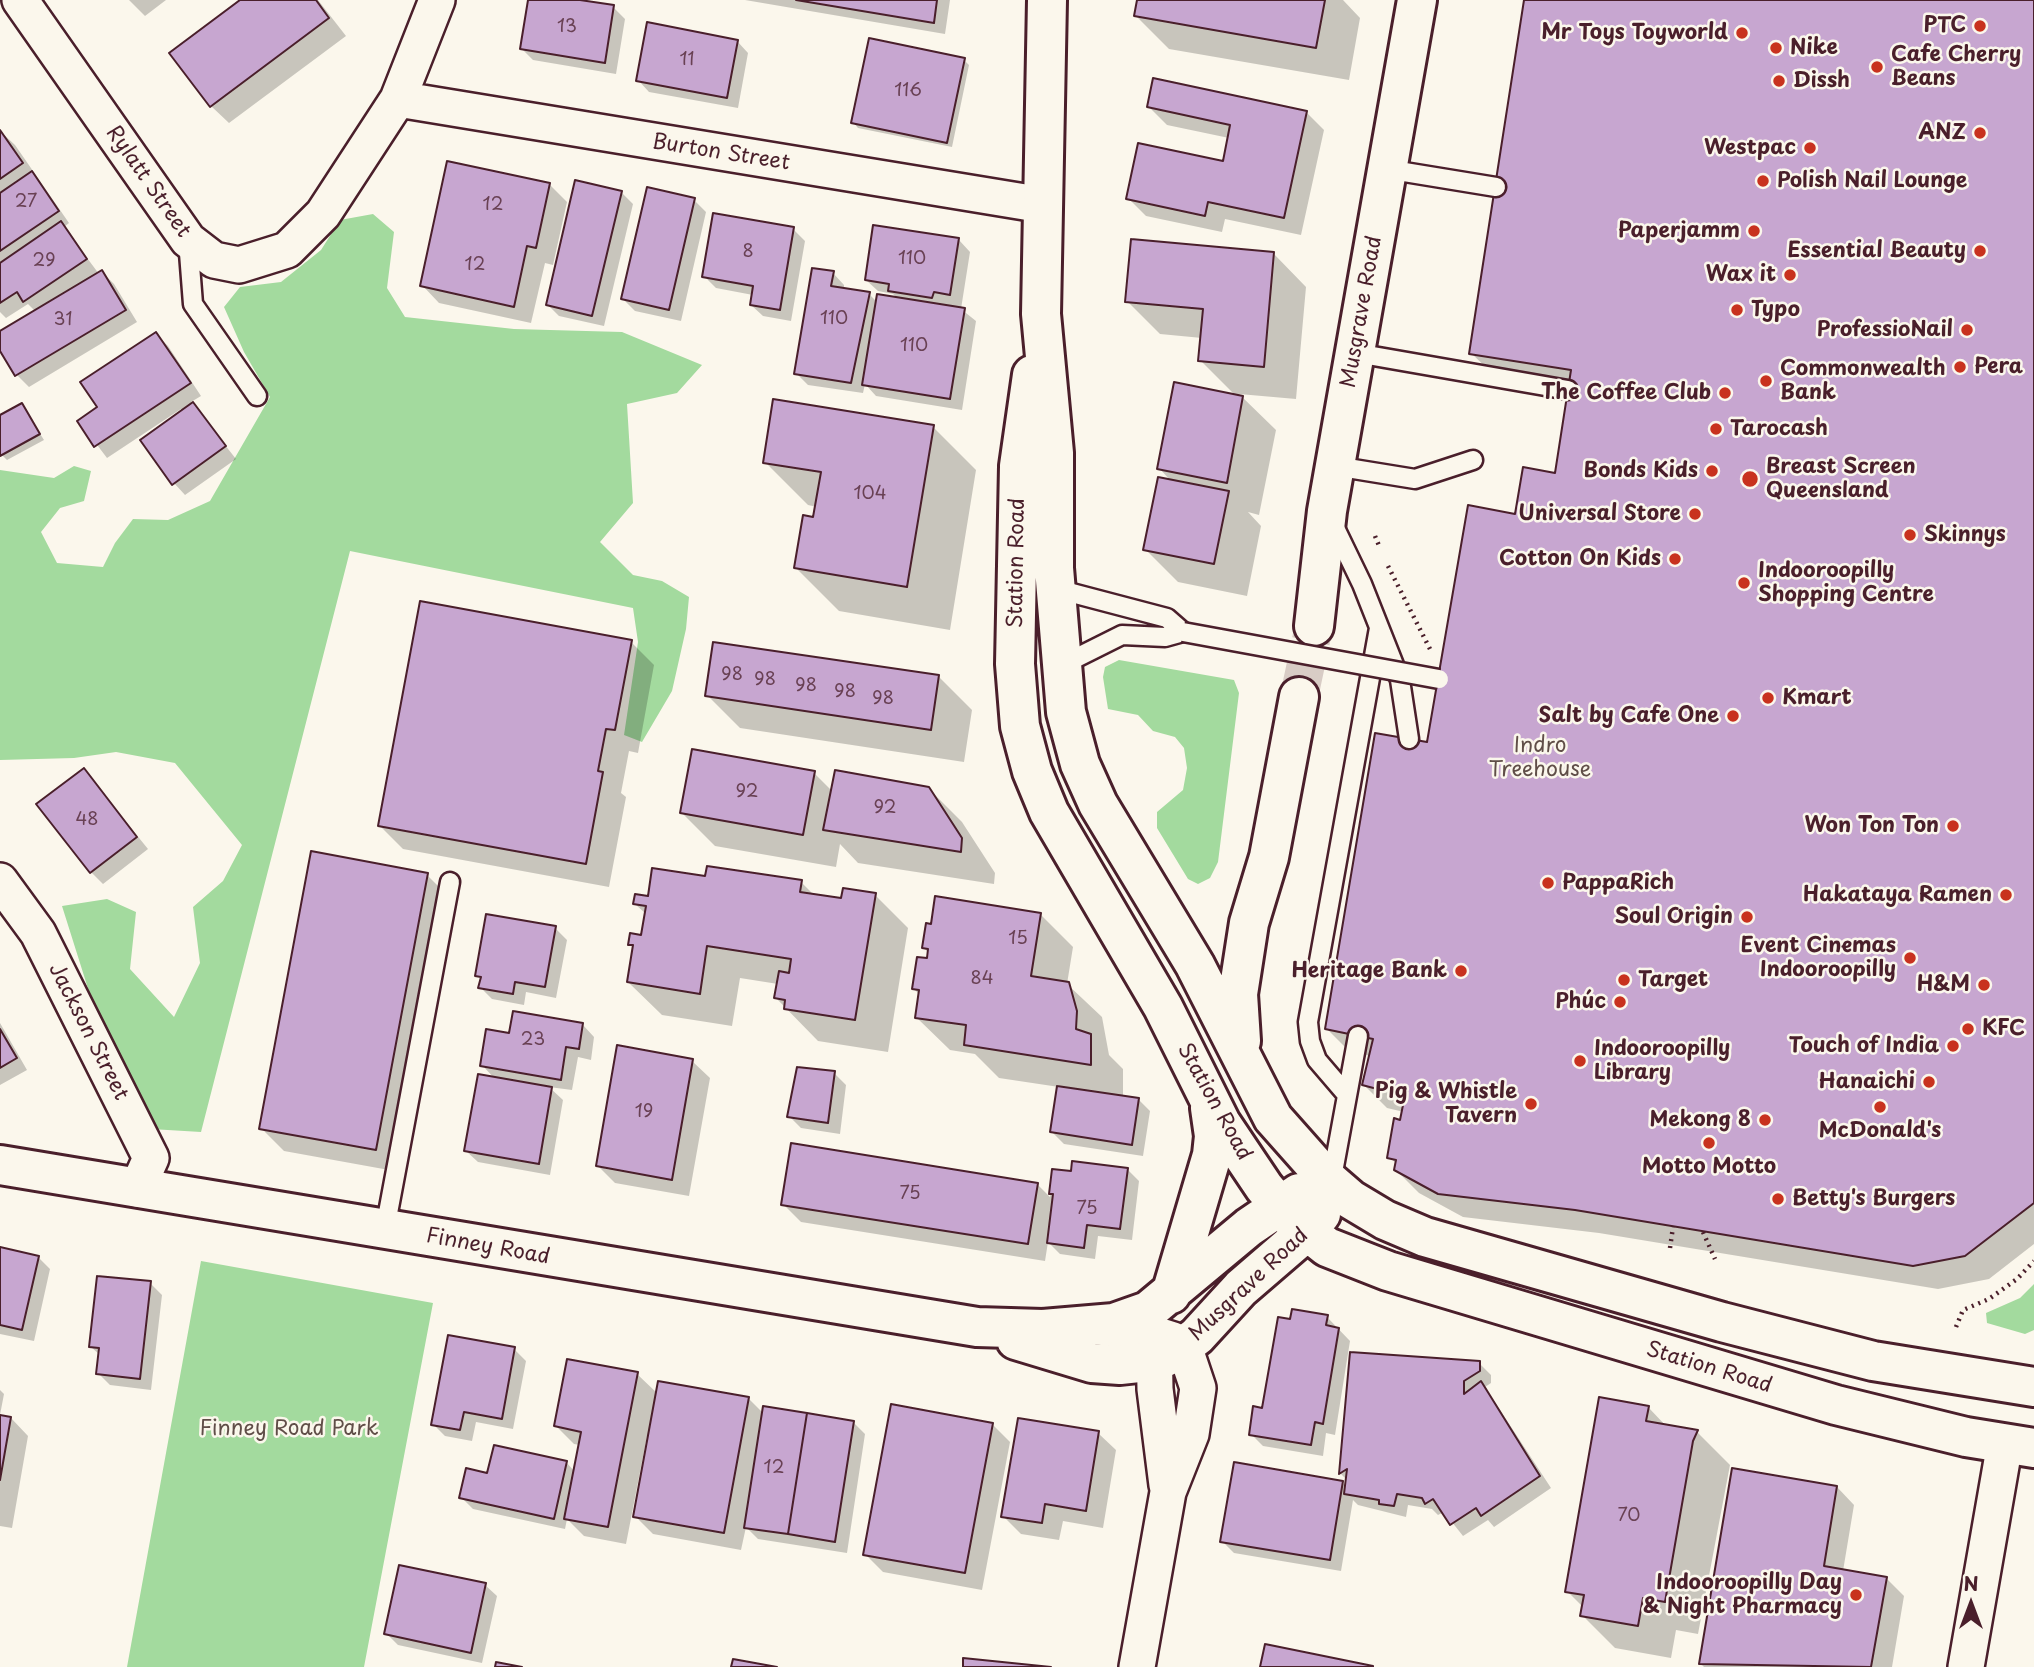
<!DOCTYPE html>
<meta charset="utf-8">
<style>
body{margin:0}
#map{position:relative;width:2034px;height:1667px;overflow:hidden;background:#fbf7ec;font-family:"Playpen Sans",sans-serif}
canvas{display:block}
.north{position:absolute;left:1936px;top:1569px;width:70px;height:70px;-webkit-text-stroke:5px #fbf7ec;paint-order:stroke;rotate:0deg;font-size:19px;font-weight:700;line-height:28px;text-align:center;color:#4a1f2b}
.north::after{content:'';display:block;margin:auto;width:24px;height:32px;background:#4a1f2b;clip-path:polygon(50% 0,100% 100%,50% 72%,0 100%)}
</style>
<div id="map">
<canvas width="2034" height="1667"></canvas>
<div class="north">N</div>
</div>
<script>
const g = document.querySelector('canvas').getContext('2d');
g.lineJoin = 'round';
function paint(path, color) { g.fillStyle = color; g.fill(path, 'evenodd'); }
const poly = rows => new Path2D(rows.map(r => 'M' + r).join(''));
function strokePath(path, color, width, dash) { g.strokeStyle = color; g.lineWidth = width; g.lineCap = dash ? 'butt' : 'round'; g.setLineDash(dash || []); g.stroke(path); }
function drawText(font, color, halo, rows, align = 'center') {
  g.font = font + ' "Playpen Sans",sans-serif'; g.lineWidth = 5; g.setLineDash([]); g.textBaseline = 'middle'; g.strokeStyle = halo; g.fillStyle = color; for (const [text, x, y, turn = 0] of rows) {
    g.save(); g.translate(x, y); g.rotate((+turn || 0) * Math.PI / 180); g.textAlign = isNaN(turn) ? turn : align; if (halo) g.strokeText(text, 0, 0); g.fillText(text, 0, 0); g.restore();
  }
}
const green = poly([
 [373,214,394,232,387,288,405,317,514,329,622,332,702,365,677,393,627,404,633,503,600,542,633,575,662,581,689,597,686,629,672,691,642,742,624,735,638,642,633,608,350,551,201,1132,151,1129,91,998,62,906,107,899,136,912,130,969,174,1017,200,963,193,907,223,881,242,845,175,763,116,752,74,758,0,760,0,470,54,478,74,466,91,471,84,501,60,508,41,532,57,563,103,567,115,543,133,519,168,520,210,501,270,397,244,352,224,307,240,287,281,282,321,250,340,220],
 [1119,660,1234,680,1239,693,1218,862,1210,878,1198,884,1188,879,1157,828,1157,812,1183,790,1187,768,1184,748,1175,737,1153,731,1138,715,1108,709,1103,677,1105,667],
 [201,1261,433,1303,364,1667,127,1667],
 [2034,1284,2034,1330,2025,1334,1987,1323,1986,1313,2020,1298]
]);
const shadow = poly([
 [129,0,166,0,145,16],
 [242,0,318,0,346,36,229,123,211,106],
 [529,0,568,0,613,7,625,19,616,74,533,60,522,49],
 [745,0,950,0,945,34],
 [1138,0,1343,0,1360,18,1349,80,1169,49,1136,16],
 [1526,0,2034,0,2034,1244,1989,1279,1938,1289,1599,1233,1463,1217,1419,1193,1395,1169,1397,1164,1389,1157,1404,1112,1387,1108,1364,1085,1371,1056,1350,1052,1327,1029,1428,744,1516,516,1557,475,1570,388,1495,376,1471,353],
 [737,41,748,53,738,108,649,92,638,80],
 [964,60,969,65,952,147,858,128,853,122],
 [1149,107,1306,112,1324,130,1301,235,1225,219,1222,232,1146,216,1128,198,1224,164,1229,138,1167,125],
 [0,131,15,145,69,223,64,227,99,274,102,272,114,284,137,322,29,387,17,375,0,347,0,333,36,312,28,304,6,318,0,312],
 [549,184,567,202,553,265,545,263,531,323,439,303,422,285],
 [621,192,633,204,604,326,559,316,547,304],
 [694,200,706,212,681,321,635,311,623,299],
 [793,229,805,241,791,321,763,316,751,305,753,295,716,288,704,276],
 [959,240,970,252,961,309,976,321,962,410,876,396,865,384,863,393,808,385,796,373,833,273,844,285,844,290,869,294,878,303,898,299,893,294,878,291,866,280],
 [1273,253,1306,287,1296,399,1239,394,1276,430,1259,515,1248,512,1261,526,1247,596,1178,582,1145,549,1171,481,1159,468,1236,396,1200,360,1202,338,1160,334,1127,301],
 [156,334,168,346,201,396,191,402,236,459,185,495,174,483,181,409,107,458,79,421,99,408],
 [22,405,44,440,7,460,0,453,0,417],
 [933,427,976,470,950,630,839,611,796,568,817,507,808,505,765,462],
 [631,642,654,665,638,753,629,751,621,793,626,797,609,887,403,849,380,826],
 [939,677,972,710,964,762,740,728,707,695],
 [84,770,148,849,103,884,91,872],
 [814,773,833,792,928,788,962,822,995,873,994,884,858,863,840,844,836,867,715,846,682,813],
 [427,875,450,898,400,1172,284,1151,261,1128],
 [707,878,801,882,815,896,842,900,875,895,908,928,888,1052,818,1041,776,998,778,984,740,978,732,1026,662,1015,628,982,634,949,630,944,642,937,646,914,635,904],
 [1040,914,1073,947,1067,984,1102,1017,1109,1055,1123,1069,1123,1097,1138,1099,1150,1111,1143,1156,1064,1144,1052,1132,1059,1087,999,1078,975,1054,950,1050,916,1017,920,995,914,989,930,954,923,947],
 [555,928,567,940,556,998,526,992,524,1005,492,999,480,987,482,980,477,975],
 [0,1023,27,1070,0,1085],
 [583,1025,594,1037,591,1060,578,1057,572,1090,549,1087,563,1100,550,1175,478,1162,466,1151,495,1079,482,1065,511,1035],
 [692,1061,710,1078,689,1196,615,1183,597,1165],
 [834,1073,846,1085,840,1134,801,1128,789,1116],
 [1128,1170,1139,1181,1132,1240,1098,1236,1095,1259,1060,1254,1048,1242,1045,1261,801,1222,783,1204,1037,1184,1050,1197,1054,1171,1073,1173],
 [0,1249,38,1257,50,1269,34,1341,0,1334],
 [150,1283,162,1295,151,1390,110,1385,98,1373,100,1355,91,1347],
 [1327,1317,1350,1341,1335,1435,1326,1433,1323,1456,1263,1446,1251,1434,1264,1410,1291,1321],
 [514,1349,526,1361,513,1429,476,1422,472,1441,445,1436,433,1424],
 [1352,1354,1479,1363,1491,1375,1491,1383,1485,1387,1551,1488,1494,1527,1488,1520,1463,1536,1444,1512,1438,1515,1432,1509,1408,1505,1406,1517,1358,1505,1353,1500,1341,1571,1234,1553,1222,1541,1342,1482,1347,1487,1347,1480,1341,1474],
 [637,1374,658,1394,748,1398,764,1414,853,1422,865,1434,847,1553,758,1539,746,1527,741,1550,653,1534,635,1516,650,1436,647,1436,626,1544,584,1536,567,1519,565,1529,473,1509,461,1497,489,1475,566,1462,575,1472,580,1445,574,1444,556,1426],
 [0,1390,4,1394,0,1415],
 [1648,1407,1667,1427,1697,1432,1730,1465,1698,1634,1676,1630,1671,1658,1615,1648,1582,1615,1583,1607,1567,1591],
 [0,1416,11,1418,28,1436,12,1528,0,1526],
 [992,1424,1010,1442,982,1590,883,1572,865,1554],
 [1098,1433,1116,1450,1103,1528,1063,1521,1059,1540,1021,1534,1003,1516],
 [1837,1487,1854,1505,1843,1571,1886,1578,1904,1596,1892,1667,1704,1667,1701,1664],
 [485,1585,497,1596,482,1663,398,1645,386,1633]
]);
const building = poly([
 [240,0,316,0,329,18,210,107,169,53,240,0],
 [528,0,580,0,614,5,605,63,520,49,528,0],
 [796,0,937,0,934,23,796,0],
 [1137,0,1325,0,1316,48,1134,16,1137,0],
 [1524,0,2034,0,2034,1203,1965,1256,1913,1266,1575,1210,1438,1194,1394,1170,1396,1160,1387,1158,1394,1118,1400,1120,1406,1090,1386,1086,1385,1091,1362,1085,1373,1039,1325,1029,1375,733,1427,742,1468,505,1515,514,1523,467,1555,473,1571,370,1469,354,1524,0],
 [647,22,738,40,727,98,636,81,647,22],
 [869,38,965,58,947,143,851,123,869,38],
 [1153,78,1307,111,1284,218,1208,202,1205,216,1126,199,1138,143,1223,161,1230,125,1147,107,1153,78],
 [0,130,23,163,0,179,0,130],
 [447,161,550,183,536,248,527,246,514,307,420,286,447,161],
 [32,171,59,211,0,251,0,193,32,171],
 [575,180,622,191,592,316,546,305,575,180],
 [647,187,695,198,669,310,621,299,647,187],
 [713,213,794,227,780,310,750,305,753,286,702,277,713,213],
 [61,221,87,259,23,302,17,292,0,303,0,263,61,221],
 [873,225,959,238,950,295,934,292,932,298,888,291,889,284,865,280,873,225],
 [1131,239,1274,252,1264,367,1198,361,1203,309,1125,302,1131,239],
 [812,268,834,271,831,286,870,292,851,383,794,374,812,268],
 [102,270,126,310,15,376,0,351,0,331,102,270],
 [877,294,965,308,950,399,862,385,877,294],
 [156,332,191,383,94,447,77,421,97,407,80,382,156,332],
 [1174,382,1243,396,1227,483,1157,469,1174,382],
 [773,399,934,425,907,587,794,568,803,515,813,517,821,472,763,463,773,399],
 [193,402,226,446,172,485,140,440,193,402],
 [22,403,40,434,0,456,0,415,22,403],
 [1158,477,1229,491,1214,564,1143,550,1158,477],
 [420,601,632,640,615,730,606,729,598,771,603,772,586,864,378,826,420,601],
 [713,642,939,675,931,730,705,696,713,642],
 [692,749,815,771,803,835,680,813,692,749],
 [84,768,137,837,90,873,36,804,84,768],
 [835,770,929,787,962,838,961,852,823,830,835,770],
 [311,851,428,873,376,1150,259,1129,311,851],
 [707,866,802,880,800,892,841,898,843,888,876,893,855,1020,784,1009,785,1000,774,998,779,971,789,973,791,959,707,946,700,994,627,982,633,945,628,945,630,933,641,935,646,906,633,904,635,894,648,896,652,868,705,876,707,866],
 [935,896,1041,913,1031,976,1069,982,1077,1011,1076,1029,1091,1034,1091,1065,964,1045,966,1025,915,1018,919,990,912,989,917,957,927,958,928,949,922,948,926,923,931,924,935,896],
 [486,914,556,926,545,987,515,982,513,994,478,988,481,977,475,976,486,914],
 [513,1011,583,1023,579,1049,566,1047,561,1080,480,1066,486,1029,509,1033,513,1011],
 [0,1029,17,1058,0,1068,0,1029],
 [617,1045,693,1059,672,1180,596,1166,617,1045],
 [797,1067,835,1071,828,1123,787,1117,797,1067],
 [478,1074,552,1087,539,1164,464,1151,478,1074],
 [1057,1086,1139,1098,1132,1145,1050,1132,1057,1086],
 [791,1143,1038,1183,1028,1244,781,1205,791,1143],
 [1072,1161,1128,1168,1120,1229,1087,1225,1084,1248,1047,1243,1053,1194,1049,1194,1052,1169,1071,1171,1072,1161],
 [0,1247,39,1256,22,1330,0,1325,0,1247],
 [97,1276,151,1281,140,1379,96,1374,99,1348,89,1347,97,1276],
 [1292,1309,1328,1315,1326,1325,1339,1328,1323,1424,1315,1422,1311,1445,1249,1435,1253,1406,1262,1408,1278,1317,1290,1319,1292,1309],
 [448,1335,515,1347,502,1419,464,1412,460,1430,431,1425,448,1335],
 [1350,1352,1480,1361,1480,1371,1464,1381,1464,1394,1481,1381,1540,1476,1481,1516,1476,1508,1450,1525,1433,1499,1425,1504,1422,1498,1397,1494,1394,1506,1379,1504,1379,1500,1344,1494,1347,1469,1339,1474,1350,1352],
 [567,1359,638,1372,608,1527,564,1519,581,1432,554,1426,567,1359],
 [658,1381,749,1397,724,1533,633,1517,658,1381],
 [1599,1397,1649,1406,1646,1421,1698,1430,1693,1441,1665,1602,1643,1598,1638,1626,1580,1616,1584,1595,1565,1592,1599,1397],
 [891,1404,993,1423,965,1573,863,1555,891,1404],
 [763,1406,807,1413,788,1534,744,1528,763,1406],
 [807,1413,854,1421,835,1542,788,1534,807,1413],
 [0,1415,11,1417,0,1480,0,1415],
 [1018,1418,1099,1431,1086,1511,1045,1504,1042,1523,1001,1517,1018,1418],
 [494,1445,567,1461,554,1519,459,1498,466,1468,487,1473,494,1445],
 [1234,1462,1343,1481,1330,1560,1220,1542,1234,1462],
 [1732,1468,1837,1486,1824,1566,1887,1577,1871,1667,1699,1664,1732,1468],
 [399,1565,486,1583,471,1653,384,1634,399,1565],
 [1265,1644,1373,1666,1373,1667,1260,1667,1265,1644],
 [963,1658,1051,1667,963,1667,963,1658],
 [733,1659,777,1667,731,1667,733,1659],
 [496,1662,522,1667,495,1667,496,1662]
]);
const tertiaryTunnel = poly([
 [1299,697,1314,626]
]);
const path = poly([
 [1375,536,1380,548],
 [1388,566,1430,649],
 [1703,1232,1715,1259],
 [1670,1248,1673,1227],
 [1956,1327,1963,1310,1989,1299,2017,1279,2034,1261]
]);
const service = poly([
 [1386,169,1496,187],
 [188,240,193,304,257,396],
 [1356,353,1568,390],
 [1335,466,1415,479,1473,460],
 [1333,524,1362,584,1400,680,1409,739],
 [1053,588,1167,618,1183,632],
 [1062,665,1122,635,1165,637,1183,632],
 [1347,1095,1317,1060,1310,1041,1308,1022,1379,628],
 [1331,1183,1358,1036],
 [385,1229,450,882]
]);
const minor = poly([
 [20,0,188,240,214,260,239,265,287,250,323,214,398,99,437,0],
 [398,99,1043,205],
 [0,881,38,933,151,1158,137,1189],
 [1097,1327,1154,1334,1173,1340,1186,1352,1198,1388,1191,1434,1168,1492,1137,1667],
 [1154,1335,1155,1389,1167,1485],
 [1966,1667,2005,1443]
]);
const tertiary = poly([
 [1047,0,1041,314,1054,453,1054,568,1066,712,1080,764,1098,804,1195,965,1273,1118,1328,1180,1350,1199,1385,1220,1425,1237,1722,1322,1873,1361,2034,1387],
 [1032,375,1019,466,1015,664,1020,726,1032,771,1049,812,1163,1007,1221,1123,1264,1187,1288,1216,1327,1247,1388,1271,1836,1405,1966,1437,2034,1448],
 [1314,626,1327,511,1417,0],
 [1241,1041,1238,994,1249,923,1269,857,1299,697],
 [0,1165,977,1327,1043,1329,1114,1323,1148,1311,1249,1227,1299,1193],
 [1171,1294,1212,1155,1214,1136,1210,1108],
 [1016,1340,1092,1363,1120,1365,1157,1361,1176,1352,1197,1336,1241,1288,1306,1232,1321,1214]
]);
const serviceBridge = poly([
 [1183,632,1439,679]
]);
const markers = [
 [1980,26,7,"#c8321e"],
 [1742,33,7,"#c8321e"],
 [1776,48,7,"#c8321e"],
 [1877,67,7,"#c8321e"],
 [1779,81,7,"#c8321e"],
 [1980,133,7,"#c8321e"],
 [1810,148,7,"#c8321e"],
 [1763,181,7,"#c8321e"],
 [1754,231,7,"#c8321e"],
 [1980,251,7,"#c8321e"],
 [1790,275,7,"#c8321e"],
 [1737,310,7,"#c8321e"],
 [1967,330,7,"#c8321e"],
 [1960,367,7,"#c8321e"],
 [1766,381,7,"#c8321e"],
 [1725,393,7,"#c8321e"],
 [1716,429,7,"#c8321e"],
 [1712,471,7,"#c8321e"],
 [1750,479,9,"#c8321e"],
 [1695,514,7,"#c8321e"],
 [1910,535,7,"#c8321e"],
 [1675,559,7,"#c8321e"],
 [1744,583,7,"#c8321e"],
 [1768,698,7,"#c8321e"],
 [1733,716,7,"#c8321e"],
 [1953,826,7,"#c8321e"],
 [1548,883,7,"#c8321e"],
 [2006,895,7,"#c8321e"],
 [1747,917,7,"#c8321e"],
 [1910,958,7,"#c8321e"],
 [1461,971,7,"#c8321e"],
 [1624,980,7,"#c8321e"],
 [1984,985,7,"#c8321e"],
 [1620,1002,7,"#c8321e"],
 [1968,1029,7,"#c8321e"],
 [1953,1046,7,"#c8321e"],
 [1580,1061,7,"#c8321e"],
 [1929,1082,7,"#c8321e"],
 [1531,1104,7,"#c8321e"],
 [1880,1107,7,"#c8321e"],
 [1765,1120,7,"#c8321e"],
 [1709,1143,7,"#c8321e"],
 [1778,1199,7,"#c8321e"],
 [1856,1595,7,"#c8321e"]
];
const numberNames = [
 ["13",567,27],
 ["11",687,60],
 ["116",908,91],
 ["27",26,202],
 ["12",493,205],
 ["8",748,252],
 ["110",912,259],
 ["29",44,261],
 ["12",475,265],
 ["110",834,319],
 ["31",63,320],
 ["110",914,346],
 ["104",870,494],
 ["98",732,675],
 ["98",765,680],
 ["98",806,686],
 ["98",845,692],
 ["98",883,699],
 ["92",747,792],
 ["92",885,808],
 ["48",87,820],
 ["15",1018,939],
 ["84",982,979],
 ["23",533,1040],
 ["19",644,1112],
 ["75",910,1194],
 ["75",1087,1209],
 ["12",774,1468],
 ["70",1629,1516]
];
const poiNames = [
 ["PTC",1966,26],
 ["Mr Toys Toyworld",1728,33],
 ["Nike",1790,48,"left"],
 ["Cafe Cherry",1891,55,"left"],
 ["Beans",1891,79,"left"],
 ["Dissh",1793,81,"left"],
 ["ANZ",1966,133],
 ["Westpac",1796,148],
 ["Polish Nail Lounge",1777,181,"left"],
 ["Paperjamm",1740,231],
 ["Essential Beauty",1966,251],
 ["Wax it",1776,275],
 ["Typo",1751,310,"left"],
 ["ProfessioNail",1953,330],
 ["Pera",1974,367,"left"],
 ["Commonwealth",1780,369,"left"],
 ["Bank",1780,393,"left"],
 ["The Coffee Club",1711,393],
 ["Tarocash",1730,429,"left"],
 ["Breast Screen",1766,467,"left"],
 ["Queensland",1766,491,"left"],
 ["Bonds Kids",1698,471],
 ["Universal Store",1681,514],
 ["Skinnys",1924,535,"left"],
 ["Cotton On Kids",1661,559],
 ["Indooroopilly",1758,571,"left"],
 ["Shopping Centre",1758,595,"left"],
 ["Kmart",1782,698,"left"],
 ["Salt by Cafe One",1719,716],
 ["Won Ton Ton",1939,826],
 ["PappaRich",1562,883,"left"],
 ["Hakataya Ramen",1992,895],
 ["Soul Origin",1733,917],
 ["Event Cinemas",1896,946],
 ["Indooroopilly",1896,970],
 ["Heritage Bank",1447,971],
 ["Target",1638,980,"left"],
 ["H&M",1970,985],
 ["Phúc",1606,1002],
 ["KFC",1982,1029,"left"],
 ["Touch of India",1939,1046],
 ["Indooroopilly",1594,1049,"left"],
 ["Library",1594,1073,"left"],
 ["Hanaichi",1915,1082],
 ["Pig & Whistle",1517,1092],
 ["Tavern",1517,1116],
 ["Mekong 8",1751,1120],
 ["McDonald's",1880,1131,"center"],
 ["Motto Motto",1709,1167,"center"],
 ["Betty's Burgers",1792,1199,"left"],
 ["Indooroopilly Day",1842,1583],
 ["& Night Pharmacy",1842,1607]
];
const streetNames = [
 ["Burton Street",721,153,9],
 ["Rylatt Street",148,182,55],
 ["Musgrave Road",1362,312,-80],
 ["Station Road",1017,563,-89],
 ["Jackson Street",88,1032,63],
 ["Station Road",1214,1102,61],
 ["Finney Road",488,1247,10],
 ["Musgrave Road",1249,1285,-43],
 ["Station Road",1709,1368,17]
];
const parkNames = [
 ["Indro",1540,746],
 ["Treehouse",1540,770],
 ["Finney Road Park",289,1429]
];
paint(green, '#a3da9e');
paint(shadow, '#0003');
paint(building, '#c7a6d0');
strokePath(building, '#4a1f2b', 2);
strokePath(tertiaryTunnel, '#d8ccc5', 38, [38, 19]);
strokePath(service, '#4a1f2b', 23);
strokePath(minor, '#4a1f2b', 40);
strokePath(tertiary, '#4a1f2b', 44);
strokePath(path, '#4a1f2b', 4.5, [2, 5]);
strokePath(service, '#fbf7ec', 18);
strokePath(minor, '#fbf7ec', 35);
strokePath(tertiary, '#fbf7ec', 38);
strokePath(serviceBridge, '#4a1f2b', 23, []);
strokePath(serviceBridge, '#fbf7ec', 18);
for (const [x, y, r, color] of markers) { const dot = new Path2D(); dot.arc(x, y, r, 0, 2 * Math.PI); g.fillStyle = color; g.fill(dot); strokePath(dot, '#fbf7ec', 2.5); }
drawText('18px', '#694154', null, numberNames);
drawText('bold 21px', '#4a1f2b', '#fbf7ec', poiNames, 'right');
drawText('21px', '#4a1f2b', '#fbf7ec', streetNames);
drawText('21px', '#604e48', '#fbf7ec', parkNames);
</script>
